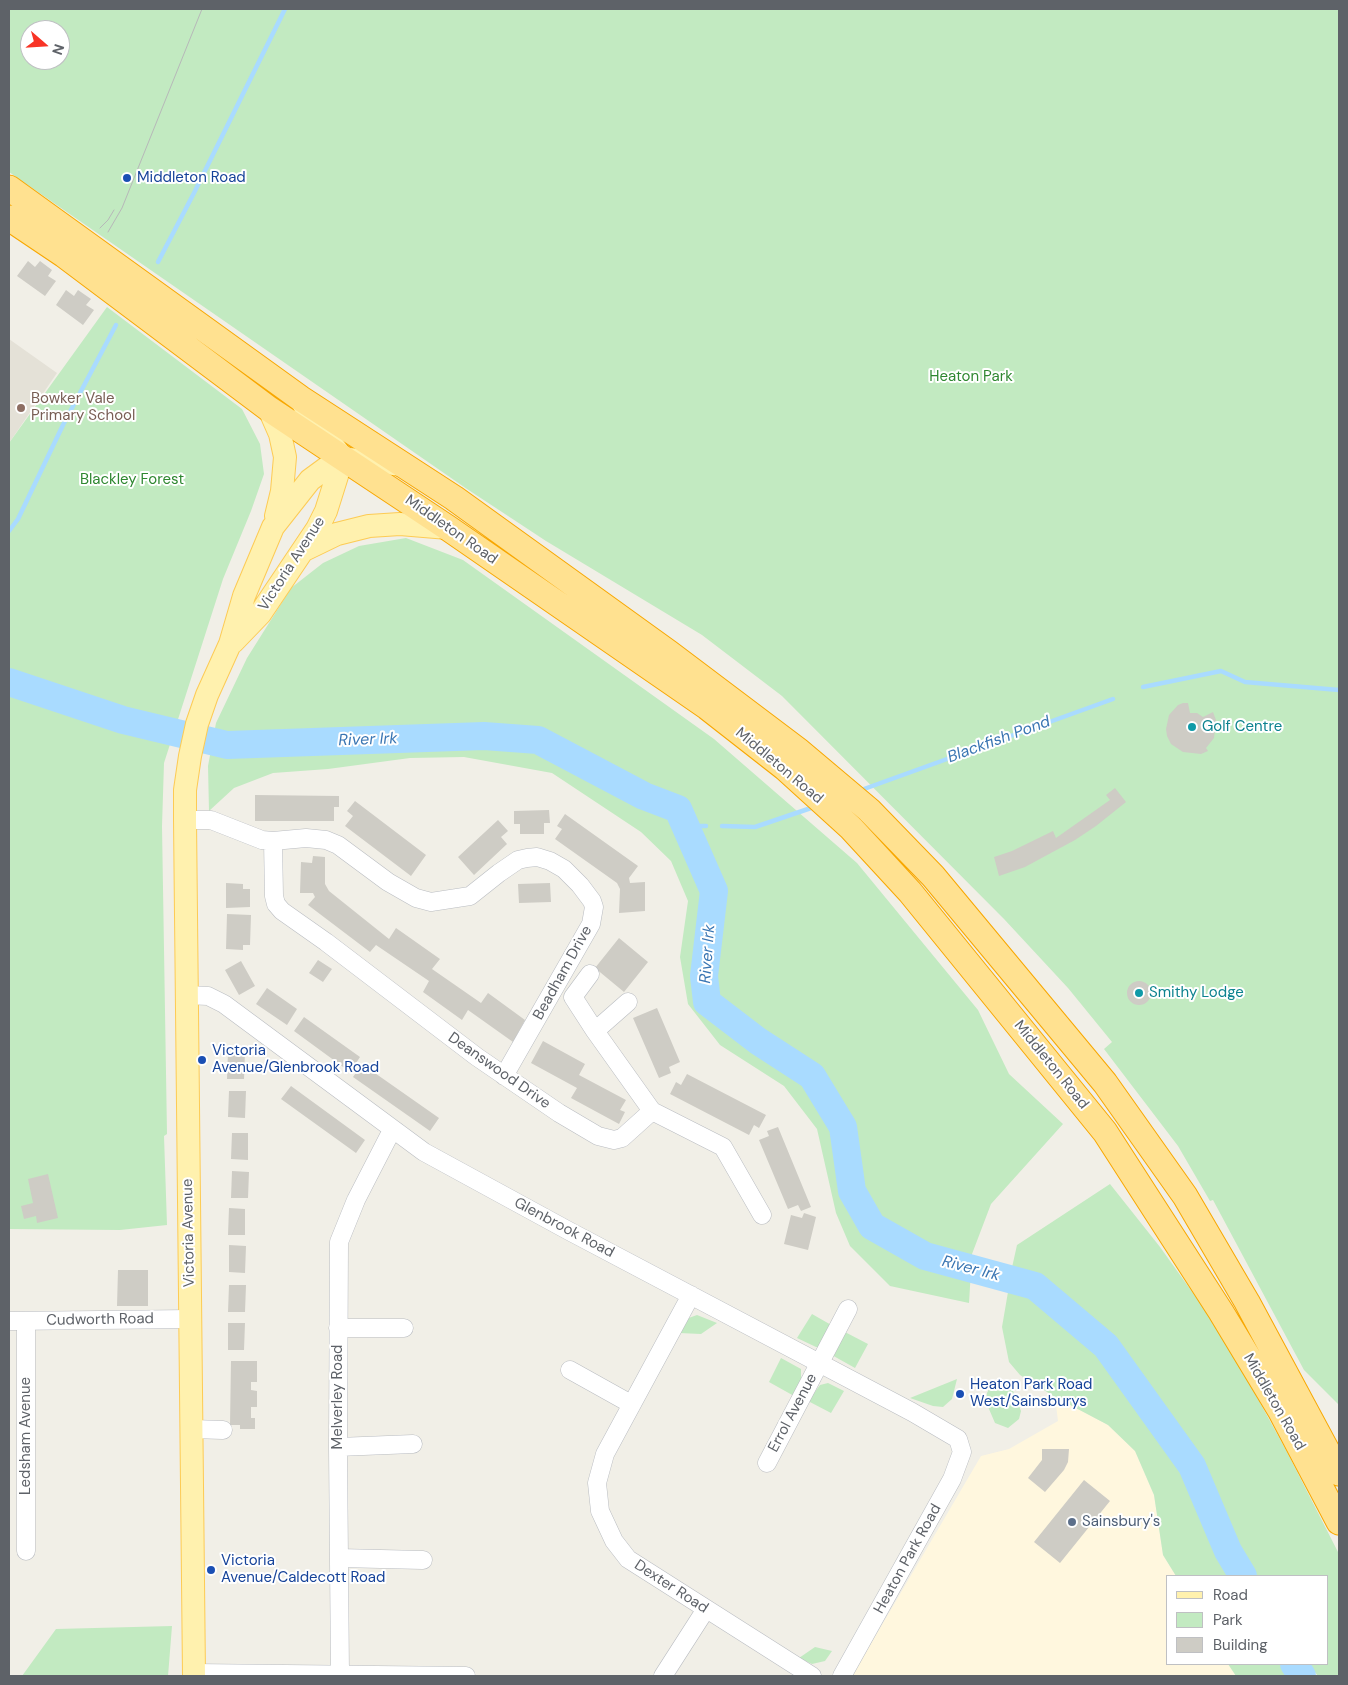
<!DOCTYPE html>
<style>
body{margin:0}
#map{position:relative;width:1348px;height:1685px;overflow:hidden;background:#f1efe7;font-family:"DM Sans",sans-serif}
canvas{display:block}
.frame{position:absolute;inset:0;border:10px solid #5e6268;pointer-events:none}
.legend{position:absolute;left:1166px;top:1575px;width:162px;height:90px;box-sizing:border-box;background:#fff;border:1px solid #bfc0c3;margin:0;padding:6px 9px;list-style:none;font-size:15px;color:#5e6268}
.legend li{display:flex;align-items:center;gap:10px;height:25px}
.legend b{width:25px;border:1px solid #bfc0c3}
.north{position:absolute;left:20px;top:20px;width:50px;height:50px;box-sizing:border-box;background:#fff;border:1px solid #bfc0c3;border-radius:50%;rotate:109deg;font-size:14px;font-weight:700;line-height:20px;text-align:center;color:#5e6268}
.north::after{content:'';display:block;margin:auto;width:18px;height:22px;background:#f83426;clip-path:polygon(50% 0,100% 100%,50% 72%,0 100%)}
</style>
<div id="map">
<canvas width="1348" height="1685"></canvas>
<div class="frame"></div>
<ul class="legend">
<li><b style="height:6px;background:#fff1ae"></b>Road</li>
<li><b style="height:14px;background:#c2eac1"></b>Park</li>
<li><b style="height:14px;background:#ceccc5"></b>Building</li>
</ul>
<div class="north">N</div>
</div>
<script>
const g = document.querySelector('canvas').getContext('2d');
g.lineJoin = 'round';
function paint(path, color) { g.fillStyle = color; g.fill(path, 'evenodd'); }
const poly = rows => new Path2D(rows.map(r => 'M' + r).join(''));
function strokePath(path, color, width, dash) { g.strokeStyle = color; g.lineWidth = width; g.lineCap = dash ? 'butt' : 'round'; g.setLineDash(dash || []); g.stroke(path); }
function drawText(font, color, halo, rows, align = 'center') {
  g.font = font + ' "DM Sans",sans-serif'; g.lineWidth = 4; g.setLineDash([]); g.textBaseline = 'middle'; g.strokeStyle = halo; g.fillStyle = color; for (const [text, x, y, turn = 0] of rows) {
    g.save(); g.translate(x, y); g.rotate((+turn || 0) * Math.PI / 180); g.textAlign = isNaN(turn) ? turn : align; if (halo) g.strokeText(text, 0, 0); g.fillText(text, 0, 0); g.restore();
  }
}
const commercial = poly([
 [1055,1397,1108,1425,1135,1451,1148,1481,1154,1495,1163,1555,1176,1576,1167,1576,1167,1664,1228,1664,1236,1676,852,1676,981,1456,1009,1449,1058,1421]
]);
const education = poly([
 [9,339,57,373,9,443]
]);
const green = poly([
 [9,9,1339,9,1339,1405,1304,1370,1213,1200,1210,1201,1178,1146,1104,1049,1112,1042,1068,988,1004,919,782,696,702,635,546,541,467,489,9,172],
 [30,30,60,30,60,60,30,60],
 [107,307,242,409,260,444,264,474,251,511,223,579,164,763,162,826,167,1134,164,1136,167,1225,120,1230,9,1229,9,443],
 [406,538,463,560,714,739,857,863,978,1010,1009,1074,1063,1124,991,1204,972,1254,969,1303,890,1286,850,1246,836,1213,817,1129,784,1086,720,1045,688,1004,680,957,688,901,671,861,641,832,552,773,464,757,410,758,328,769,273,773,234,788,209,811,208,766,216,723,247,658,291,588,323,563,359,546],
 [1110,1184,1160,1247,1223,1335,1287,1452,1339,1554,1339,1676,1318,1676,1308,1664,1327,1664,1327,1576,1251,1576,1214,1509,1194,1457,1141,1378,1106,1338,1045,1287,1011,1272,1017,1245],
 [1008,1292,1031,1297,1101,1356,1186,1473,1231,1576,1176,1576,1163,1555,1154,1495,1135,1451,1108,1425,1055,1397,1020,1375,1009,1362,1002,1327],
 [812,1314,833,1326,822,1347,816,1347,797,1338],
 [697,1315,717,1323,701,1334,679,1333,686,1319],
 [843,1331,868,1344,855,1368,830,1354],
 [781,1358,801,1369,801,1381,794,1396,769,1382],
 [957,1379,952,1399,943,1407,933,1406,910,1398],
 [828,1383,844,1391,831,1413,808,1401,820,1385],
 [998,1383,1007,1385,1013,1391,1021,1411,1019,1419,1008,1428,995,1423,986,1402,987,1393,991,1385],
 [172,1626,168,1676,22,1676,56,1629],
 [815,1647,832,1651,825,1661,812,1664,799,1658],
 [1228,1664,1282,1664,1289,1676,1236,1676]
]);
const stream = poly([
 [158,262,194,193,285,9],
 [9,531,18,519,63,425,116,325],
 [1143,687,1221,671,1245,682,1339,690],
 [864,789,1113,699],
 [686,826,706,826],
 [722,826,755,827,814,807]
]);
const river = poly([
 [9,682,123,720,227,745,484,736,538,740,644,796,678,809,714,891,704,976,707,1002,758,1041,812,1076,843,1127,852,1191,872,1226,925,1256,1035,1286,1106,1346,1192,1466,1228,1551,1243,1576],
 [1294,1664,1302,1676]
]);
const building = poly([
 [28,261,35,267,40,261,52,270,48,276,56,281,45,296,17,276],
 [66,290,74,296,78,290,91,299,86,305,94,310,83,325,56,305],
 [1183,703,1188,703,1190,713,1197,713,1203,717,1213,712,1216,720,1214,738,1206,748,1208,751,1201,754,1183,752,1171,744,1167,736,1166,729,1169,715,1178,705],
 [1115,788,1126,802,1096,826,1075,840,1025,867,999,876,994,857,1012,851,1053,831,1056,838,1110,800,1106,795],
 [255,795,339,796,339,807,334,807,334,821,255,821],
 [355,801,426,855,411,876,345,826,353,816,347,811],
 [549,810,550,823,544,823,544,834,520,834,520,824,514,824,514,811],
 [565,814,638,866,629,878,630,883,645,882,645,911,619,913,620,889,617,883,555,839,562,829,557,826],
 [498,820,508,831,501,837,507,844,474,875,458,857],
 [313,856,325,857,325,884,329,891,389,939,396,928,440,959,432,969,481,1003,488,993,525,1020,513,1042,468,1010,462,1020,423,992,429,981,376,945,370,952,308,905,315,897,313,893,300,893,301,862,312,863],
 [226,883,243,884,243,889,250,889,250,907,226,908],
 [550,883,551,902,519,903,518,884],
 [227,914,251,915,250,945,243,945,243,950,226,949],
 [619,938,648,962,624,992,595,968],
 [318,960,332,969,323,982,309,973],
 [241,961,255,986,239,995,225,970],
 '1127 993a12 12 0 1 1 24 0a12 12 0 1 1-24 0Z',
 [267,988,297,1009,287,1025,256,1004],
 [657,1008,680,1062,669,1067,671,1073,659,1078,633,1018],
 [304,1017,360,1057,350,1072,294,1031],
 [543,1041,585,1064,579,1075,626,1100,620,1110,625,1112,619,1124,571,1098,577,1088,531,1063],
 [228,1052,245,1052,244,1079,227,1079],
 [362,1064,439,1118,430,1131,353,1077],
 [687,1074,766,1115,759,1128,754,1125,749,1135,670,1094,676,1082,681,1085],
 [291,1086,365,1140,356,1153,281,1099],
 [229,1091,246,1091,245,1118,228,1117],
 [778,1127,811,1207,801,1211,798,1205,788,1209,759,1140,769,1136,767,1131],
 [232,1133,248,1133,248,1160,231,1159],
 [232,1171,249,1172,248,1198,231,1198],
 [48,1174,58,1218,37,1223,36,1216,24,1219,21,1206,33,1203,28,1179],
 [229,1208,245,1209,245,1235,228,1235],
 [804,1213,816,1217,808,1250,784,1244,791,1215,802,1218],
 [229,1245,246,1246,245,1273,229,1272],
 [118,1270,148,1270,148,1306,117,1306],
 [229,1285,246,1285,245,1312,228,1312],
 [228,1323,245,1323,244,1350,228,1350],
 [231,1361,257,1361,257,1382,251,1382,251,1390,257,1391,257,1407,251,1407,251,1418,255,1418,255,1429,240,1429,240,1425,230,1425],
 [1042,1449,1069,1449,1068,1462,1064,1470,1045,1492,1028,1478,1042,1460],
 [1084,1480,1110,1501,1060,1563,1034,1542]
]);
const minor = poly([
 [185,820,211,820,262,840,273,841,306,838,326,840,338,845,388,882,416,898,431,902,470,896,499,873,518,860,527,858,537,857,550,861,564,869,580,885,592,901,594,907,591,924,504,1076],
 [273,841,274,896,276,904,282,911,326,942,477,1057,559,1113,598,1136,614,1140,622,1138,652,1111,723,1147,762,1215],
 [590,974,573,997,595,1031],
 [186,995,208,996,224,1004,424,1152,569,1231,912,1412,958,1439,962,1452,952,1479,842,1676],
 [628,1002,595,1031,652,1111],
 [691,1295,605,1454,597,1483,600,1511,614,1541,628,1559,812,1676],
 [9,1321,190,1319],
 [26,1321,26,1551],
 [338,1328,404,1328],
 [570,1370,631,1404],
 [192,1429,223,1430],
 [338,1447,413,1444],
 [767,1463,848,1309],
 [339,1558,423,1560],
 [194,1673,466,1676],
 [340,1676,338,1447,339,1242,356,1200,392,1130],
 [663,1676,706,1609]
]);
const major = poly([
 [269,409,280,434,285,457,282,491,276,516],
 [304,550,337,534,369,526,400,524,448,528],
 [233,642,260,614,317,529,326,511,337,476,340,458,338,452,310,416,300,398],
 [194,1676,185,820,185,790,190,756,197,724,207,695,230,644,244,596,273,527,310,480,340,458,403,465]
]);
const highway = poly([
 [9,188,300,398,454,498,669,653,799,751,869,810,933,876,1105,1083,1185,1196,1247,1302,1339,1473],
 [9,218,64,255,269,409,448,528,707,707,785,768,851,828,910,892,1105,1132,1221,1312,1280,1410,1339,1522]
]);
const tram = poly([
 [100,228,108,220,114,210],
 [108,232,122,208,202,9]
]);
const markers = [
 [127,178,5,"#1a4fb4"],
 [21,408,5,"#8d6e63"],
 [1192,727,5,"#0f9aa8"],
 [1139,993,5,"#0f9aa8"],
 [202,1060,5,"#1a4fb4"],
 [960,1394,5,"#1a4fb4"],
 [1072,1522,5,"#5c6f8a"],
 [211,1570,5,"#1a4fb4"]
];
const transitNames = [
 ["Middleton Road",137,178],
 ["Victoria",212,1051],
 ["Avenue/Glenbrook Road",212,1068],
 ["Heaton Park Road",970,1385],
 ["West/Sainsburys",970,1402],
 ["Victoria",221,1561],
 ["Avenue/Caldecott Road",221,1578]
];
const parkNames = [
 ["Heaton Park",971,377],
 ["Blackley Forest",132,480]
];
const educationNames = [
 ["Bowker Vale",31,399],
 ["Primary School",31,416]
];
const streetNames = [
 ["Middleton Road",451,530,35],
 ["Victoria Avenue",292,564,-57],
 ["Middleton Road",779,766,40],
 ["Beadham Drive",563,973,-61],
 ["Middleton Road",1051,1065,51],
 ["Deanswood Drive",499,1071,35],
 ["Glenbrook Road",564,1228,28],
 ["Victoria Avenue",189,1233,-91],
 ["Cudworth Road",100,1320,-1],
 ["Melverley Road",338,1397,-90],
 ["Middleton Road",1274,1402,60],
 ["Errol Avenue",793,1413,-62],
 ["Ledsham Avenue",26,1436,-90],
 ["Heaton Park Road",908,1559,-61],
 ["Dexter Road",671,1587,33]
];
const cultureNames = [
 ["Golf Centre",1202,727],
 ["Smithy Lodge",1149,993]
];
const serviceNames = [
 ["Sainsbury's",1082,1522]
];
const waterNames = [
 ["River Irk",368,740,-2],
 ["Blackfish Pond",999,740,-20],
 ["River Irk",708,954,-86],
 ["River Irk",971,1269,15]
];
paint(commercial, '#fff7de');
paint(education, '#e4e1d7');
paint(green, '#c2eac1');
strokePath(stream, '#a9dbff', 4.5);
strokePath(river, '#a9dbff', 28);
paint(building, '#ceccc5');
strokePath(minor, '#b9bcc1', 19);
strokePath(major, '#fdcb54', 24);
strokePath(highway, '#f8a700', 27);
strokePath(minor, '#fff', 18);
strokePath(major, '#fff1ae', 22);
strokePath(highway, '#ffe190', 25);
strokePath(tram, '#b7b8b9', 1);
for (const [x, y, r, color] of markers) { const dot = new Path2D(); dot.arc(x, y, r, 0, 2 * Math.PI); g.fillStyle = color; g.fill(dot); strokePath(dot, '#fff', 2); }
drawText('15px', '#164399', '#fff', transitNames, 'left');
drawText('15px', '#2e8730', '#fff', parkNames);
drawText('15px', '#785e54', '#fff', educationNames, 'left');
drawText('15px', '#5e6268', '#fff', streetNames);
drawText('15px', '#0d838f', '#fff', cultureNames, 'left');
drawText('15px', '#4e5e75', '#fff', serviceNames, 'left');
drawText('italic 16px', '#3975b2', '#fff', waterNames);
</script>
